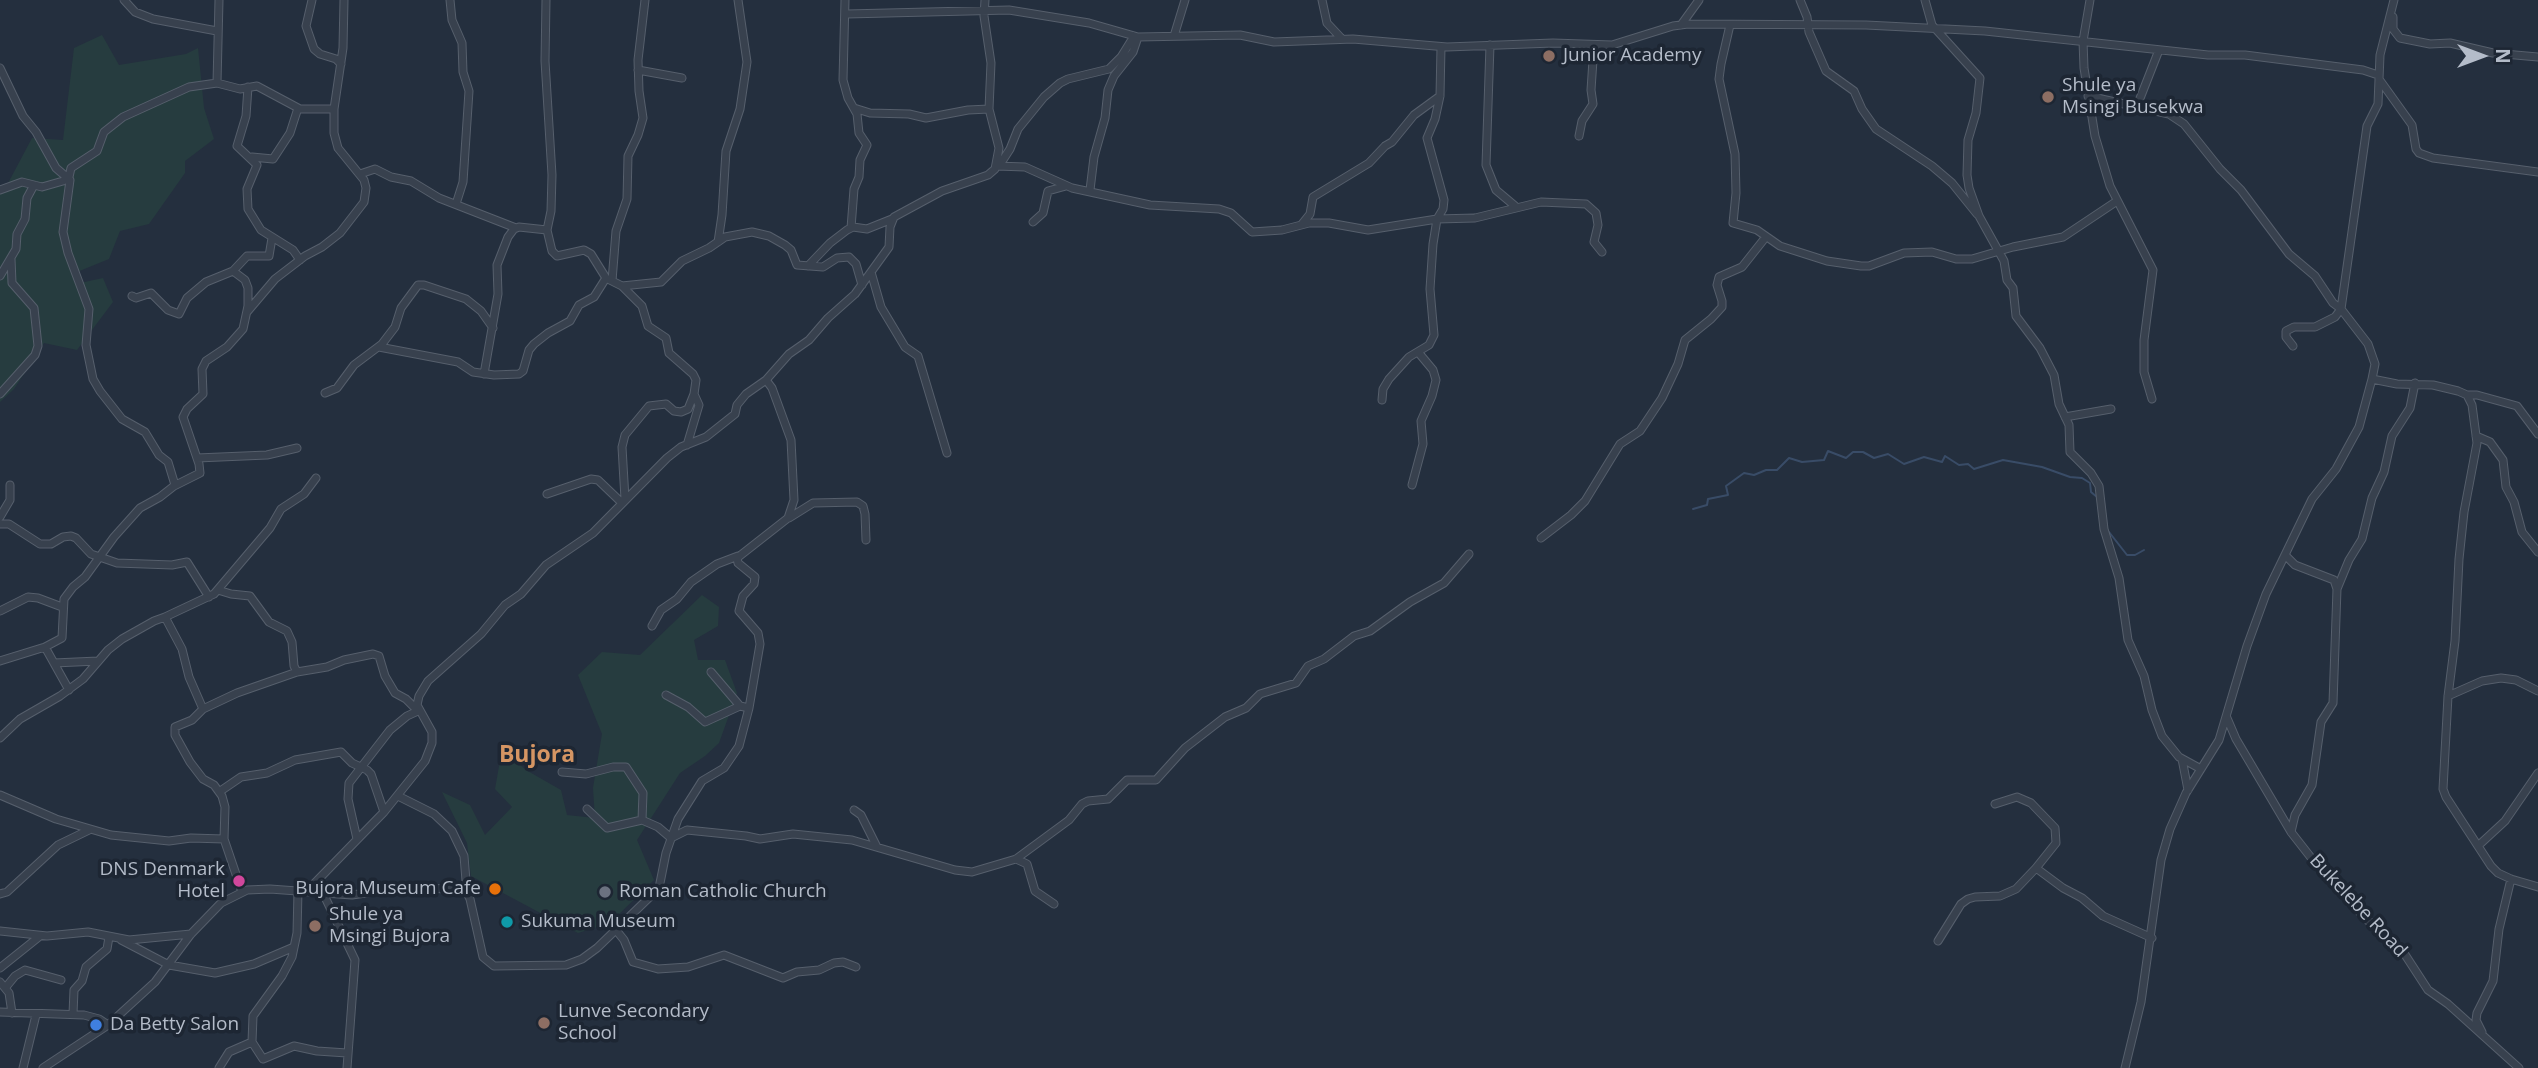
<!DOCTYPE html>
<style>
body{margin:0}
#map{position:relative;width:2538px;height:1068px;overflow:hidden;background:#242f3e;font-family:"Open Sans",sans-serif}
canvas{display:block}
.north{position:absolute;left:2447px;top:21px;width:70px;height:70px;-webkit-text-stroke:5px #1d2633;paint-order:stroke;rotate:90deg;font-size:19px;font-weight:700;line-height:28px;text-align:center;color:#b4bcc9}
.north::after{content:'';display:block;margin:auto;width:24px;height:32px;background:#b4bcc9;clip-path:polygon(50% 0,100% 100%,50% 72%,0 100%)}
</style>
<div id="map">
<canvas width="2538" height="1068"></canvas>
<div class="north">N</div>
</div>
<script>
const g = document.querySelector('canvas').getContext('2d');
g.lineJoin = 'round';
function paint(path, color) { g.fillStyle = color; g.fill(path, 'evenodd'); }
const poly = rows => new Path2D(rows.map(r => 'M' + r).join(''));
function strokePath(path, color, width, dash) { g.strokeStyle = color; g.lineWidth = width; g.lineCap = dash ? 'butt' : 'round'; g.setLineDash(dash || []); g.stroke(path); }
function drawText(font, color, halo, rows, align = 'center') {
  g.font = font + ' "Open Sans",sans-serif'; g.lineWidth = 7; g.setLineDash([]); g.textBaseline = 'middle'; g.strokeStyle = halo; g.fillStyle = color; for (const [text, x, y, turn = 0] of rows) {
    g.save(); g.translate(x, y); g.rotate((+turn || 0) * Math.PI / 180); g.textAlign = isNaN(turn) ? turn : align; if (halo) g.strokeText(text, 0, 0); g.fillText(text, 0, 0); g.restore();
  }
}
const green = poly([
 [102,35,119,65,186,54,198,48,204,108,214,139,185,161,185,173,149,224,120,231,109,259,77,272,80,283,103,278,113,302,77,350,44,343,14,389,0,402,0,187,6,187,32,138,63,140,74,48],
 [702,595,719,607,718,626,694,640,698,660,725,660,737,693,719,743,705,756,680,773,637,840,654,880,610,923,578,933,471,876,467,843,442,792,470,805,485,835,512,807,495,789,502,749,526,770,561,790,567,815,595,818,593,788,602,734,578,675,602,652,640,655]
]);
const stream = poly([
 [1693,509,1707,505,1708,499,1728,495,1726,486,1744,473,1754,475,1766,470,1777,470,1789,458,1802,462,1824,460,1828,451,1846,458,1853,452,1863,452,1874,458,1888,454,1904,464,1924,457,1942,462,1945,456,1959,465,1968,464,1974,469,2003,460,2042,467,2070,477,2082,478,2090,483,2091,492,2097,497],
 [2109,532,2127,555,2135,555,2144,550]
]);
const minor = poly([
 [124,0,135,12,153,19,217,31],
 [312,0,306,26,314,49,320,54,336,59,341,64],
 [450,0,452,20,462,43,463,72,469,91,463,182,456,204],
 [546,0,545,61,552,175,551,211,547,230,552,251,557,256,584,250,591,254,606,278,622,286,642,306,648,326,666,338,669,353,693,374,696,380,694,394,699,405,687,445],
 [845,0,843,80,848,98,857,114,859,133,867,145,860,160,859,177,854,189,851,228],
 [1322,0,1327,23,1342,39],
 [1800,0,1807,17,1809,32,1826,71,1854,91,1862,109,1876,129,1932,166,1952,183,1977,214],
 [1925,0,1932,25,1980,78,1976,113,1968,140,1967,175,1969,188,1979,216,2004,261,2007,280,2013,288,2016,316,2040,348,2054,375,2059,404,2069,425,2070,452,2091,473,2099,486,2104,529,2119,578,2128,640,2144,676,2152,710,2162,736,2179,757,2201,769],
 [2090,0,2083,41,2084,68,2095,136,2110,186,2153,270,2144,340,2144,372,2152,399],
 [847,14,1009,10,1089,23,1138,37,1240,35,1274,42,1353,39,1447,47,1553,43,1612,45,1673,26,1688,24,1866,25,1985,31,2208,55,2245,55,2363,70,2378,75],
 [2393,17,2393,29,2400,38,2430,44,2450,43,2493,53,2538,57],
 [1681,25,1699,0],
 [1730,25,1721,64,1719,79,1735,154,1736,193,1733,223,1757,230,1780,246,1827,261,1861,266,1869,266,1904,253,1932,252,1956,259,1972,259,2013,247,2063,237,2117,201],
 [1174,36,1185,0],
 [1490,45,1486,165,1496,190,1515,206],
 [0,68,23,116,36,132,56,168,70,180,63,232,68,253,89,309,86,345,93,379,100,391,122,419,145,432,159,455,168,462,175,485],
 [638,70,682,78],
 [2379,79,2412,125,2416,149,2419,153,2433,158,2538,172],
 [217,83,240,89,257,86,300,109,334,109],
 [248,87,246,116,237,146,257,165,247,189,248,209,261,230,293,250,300,260],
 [2088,96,2169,114,2184,124,2220,169,2241,190,2289,254,2315,276,2333,303,2341,309,2335,317,2315,327,2294,327,2286,331,2286,337,2293,346],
 [2137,106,2159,50],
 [854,108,870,113,909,114,926,118,968,110,989,109],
 [1579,136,1582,121,1593,104,1591,90,1594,45],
 [252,157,273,159,290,133,298,108],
 [997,166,1025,167,1072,188,1150,205,1219,209,1231,213,1252,232,1282,230,1309,223,1329,223,1368,230,1437,219,1475,218,1541,202,1586,204,1596,213,1598,225,1594,242,1602,252],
 [999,166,1010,149,1018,129,1044,97,1060,83,1068,79,1109,69,1121,57,1134,36],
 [360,174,375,169,391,177,411,181,439,198,516,228],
 [0,190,22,182,42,187,63,181,69,177,71,168,97,151,104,132,123,117,189,87,217,83,219,0],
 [1090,190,1094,157,1105,118,1108,90,1114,76,1133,52,1138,37],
 [1033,222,1043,213,1048,191,1066,186],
 [1302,224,1310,214,1313,197,1369,163,1385,146,1392,142,1414,115,1440,96],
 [718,242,722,215,726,151,740,109,747,62,738,0],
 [808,266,830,243,847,230,853,227,867,229,892,219],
 [871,272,881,307,905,347,918,356,947,453],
 [0,276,16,249,17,234,25,219,27,198,34,185],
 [612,281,616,231,627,199,628,156,638,135,643,118,639,91,638,60,645,0],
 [622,286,661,282,682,261,709,248,725,237,752,232,769,236,785,245,791,250,797,265,823,267,837,258,849,257,856,264,862,285],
 [132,296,136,298,151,293,168,310,179,314,187,298,206,282,233,271,247,256,269,256,272,238],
 [247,312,275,279,305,256,322,247,340,233,364,202,366,188,364,180,338,148,334,133,334,109,343,48,344,0],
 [379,347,458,362,473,372,494,375,519,374,523,371,529,350,534,344,548,333,570,321,579,305,594,297,606,278],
 [484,374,498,294,497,265,508,237,514,229,519,227,547,230],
 [2372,379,2397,384,2433,385,2458,391,2467,395,2472,405,2477,443,2464,512,2459,559,2455,641,2448,696,2443,789,2446,797,2491,866,2498,873,2511,879,2538,887],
 [325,393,337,388,354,365,382,344,395,327,401,308,418,285,424,285,466,299,481,311,493,328],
 [0,394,35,355,38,346,34,308,12,283,11,259],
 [2467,395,2477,395,2517,406,2538,434],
 [1382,400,1383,389,1389,379,1409,357,1429,345,1434,335,1430,289,1433,244,1437,219,1443,209,1444,200,1427,138,1435,119,1440,96,1441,47],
 [2065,417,2111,409],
 [2476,436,2490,442,2503,460,2506,487,2514,502,2522,532,2538,552],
 [197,458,267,455,297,448],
 [1412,485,1423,444,1421,421,1432,396,1436,380,1433,370,1418,352],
 [547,494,591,479,598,480,622,503],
 [625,499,622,447,625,435,649,406,666,404,674,411,681,412,688,409,694,394],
 [0,517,10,500,10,485],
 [789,518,813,503,857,502,863,506,865,514,866,540],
 [0,524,9,524,40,544,51,544,63,537,71,536,76,538,91,554,117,563,172,565,187,562,209,597],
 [1541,538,1571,515,1585,501,1620,444,1640,431,1662,398,1678,364,1685,340,1711,319,1722,307,1722,301,1717,285,1719,277,1742,267,1765,238],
 [2285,555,2295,565,2334,580,2337,589],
 [218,590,231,594,250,596,269,622,287,631,292,642,294,666,297,672],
 [0,611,28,597,38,598,62,607],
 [165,617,214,594,270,528,281,509,304,494,316,478],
 [652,626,661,610,677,599,691,582,717,564,738,556],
 [45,647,69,690],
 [0,661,45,647,62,638,64,599,73,587,85,577,114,537,140,508,160,497,174,486,200,473,199,464,183,417,187,409,203,394,202,369,206,361,227,347,243,329,248,306,248,288,245,280,233,271],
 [54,663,98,661],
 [711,672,740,706],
 [666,695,688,707,705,722,740,706,749,708],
 [2448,696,2482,681,2501,678,2516,680,2538,691],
 [2227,718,2236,739,2291,832,2316,864,2365,918,2402,950,2428,990,2448,1004,2519,1068],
 [0,738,20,719,60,696,83,679,108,650,122,639,154,621,165,617,182,649,189,677,203,709],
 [2182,759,2188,790],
 [562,772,586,774,613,767,626,767,643,793,642,820,658,827,671,838,687,830,746,836,760,839,793,834,852,840,955,870,972,872,1016,859,1069,820,1082,804,1088,801,1108,799,1127,780,1156,780,1185,748,1225,717,1246,708,1260,694,1296,683,1308,666,1324,659,1354,636,1370,631,1410,602,1444,583,1469,554],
 [219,792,241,777,267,773,295,760,341,752,352,763,367,770,371,774,384,812],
 [0,795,56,819,111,835,169,841,191,838,224,839],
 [398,796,434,814,452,831,464,856,467,893],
 [587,809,607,828,642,820],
 [854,810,861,815,877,847],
 [2291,832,2295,815,2312,785,2321,722,2333,703,2337,589,2349,560,2362,539,2372,498,2384,472,2392,436,2410,408,2415,383],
 [2479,845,2505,821,2538,773],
 [1016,859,1027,864,1035,891,1054,904],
 [2036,868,2063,888,2082,898,2103,916,2152,938],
 [298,891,297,933,292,957,282,976,253,1016,252,1042,263,1059,294,1046,317,1051,347,1053],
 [307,891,384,812,425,761,432,743,432,732,417,705,419,696,428,681,481,634,505,605,521,594,546,565,593,533,667,458,681,447,706,437,735,414,737,405,746,394,766,380,789,354,809,340,828,318,855,294,889,247,890,227,894,217,942,191,988,175,995,169,999,148,989,109,991,63,984,16,985,0],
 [242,892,224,839,225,807,222,796,214,785,203,779,190,762,175,735,175,727,192,720,203,709,237,693,297,672,327,667,344,660,373,654,379,656,385,676,395,693,406,699,418,711,407,716,390,730,349,783,348,799,357,839],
 [323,893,355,960,347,1068],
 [0,894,7,892,58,845,89,830],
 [616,930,624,940,633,962,658,969,688,967,724,955,783,978,797,972,819,970,834,963,843,962,856,967],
 [0,931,47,936,88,932,129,940,191,934],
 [121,940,169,965,215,973,254,964,294,947],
 [1938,941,1961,904,1968,899,1975,897,2000,896,2016,889,2036,868,2056,843,2055,828,2031,803,2017,797,1995,804],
 [0,968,40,936],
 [0,982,9,993,12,1013],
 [6,987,15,976,25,970,61,980],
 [0,1012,84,1015,99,1019,108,1025],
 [73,1014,74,990,82,981,86,967,107,949,109,937],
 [2482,1032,2476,1020,2477,1013,2493,981,2499,929,2511,879],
 [23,1068,36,1015],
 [43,1068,108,1025,155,982,191,934,221,903,247,890,270,889,352,895,400,888,458,889,467,893,470,899,483,957,494,966,566,965,582,959,597,948,659,888,666,853,678,819,702,781,724,768,739,746,749,708,760,644,758,633,739,611,743,596,754,584,755,577,738,563,737,558,788,518,794,500,791,440,772,388,766,380],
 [219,1068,229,1052,252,1042],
 [2125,1068,2141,1002,2161,860,2170,829,2186,793,2219,740,2247,646,2266,594,2312,499,2336,469,2359,427,2372,379,2375,364,2368,344,2341,309,2367,126,2378,104,2380,55,2394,0]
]);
const markers = [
 [1549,56,7,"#8d6e63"],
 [2048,97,7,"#8d6e63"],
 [239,881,7,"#d1479c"],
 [495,889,7,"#e8710a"],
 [605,892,7,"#6b7280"],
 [507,922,7,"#0f9aa8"],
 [315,926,7,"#8d6e63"],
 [544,1023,7,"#8d6e63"],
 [96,1025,7,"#3f7fe0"]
];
const poiNames = [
 ["Junior Academy",1563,56],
 ["Shule ya",2062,86],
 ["Msingi Busekwa",2062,108],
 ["DNS Denmark",225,870,"right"],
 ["Hotel",225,892,"right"],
 ["Bujora Museum Cafe",481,889,"right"],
 ["Roman Catholic Church",619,892],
 ["Shule ya",329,915],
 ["Msingi Bujora",329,937],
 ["Sukuma Museum",521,922],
 ["Lunve Secondary",558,1012],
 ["School",558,1034],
 ["Da Betty Salon",110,1025]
];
const streetNames = [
 ["Bukelebe Road",2358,906,47]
];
const quarterNames = [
 ["Bujora",537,755]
];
paint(green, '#263c3f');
strokePath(stream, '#394c67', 2);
strokePath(minor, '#565f6c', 9);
strokePath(minor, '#38414e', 7);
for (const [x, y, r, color] of markers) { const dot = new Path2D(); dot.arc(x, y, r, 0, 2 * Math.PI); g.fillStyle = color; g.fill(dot); strokePath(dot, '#1d2633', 2.5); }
drawText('19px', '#b4bcc9', '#1d2633', poiNames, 'left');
drawText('19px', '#b4bcc9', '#1d2633', streetNames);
drawText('bold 23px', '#d59563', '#1d2633', quarterNames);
</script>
